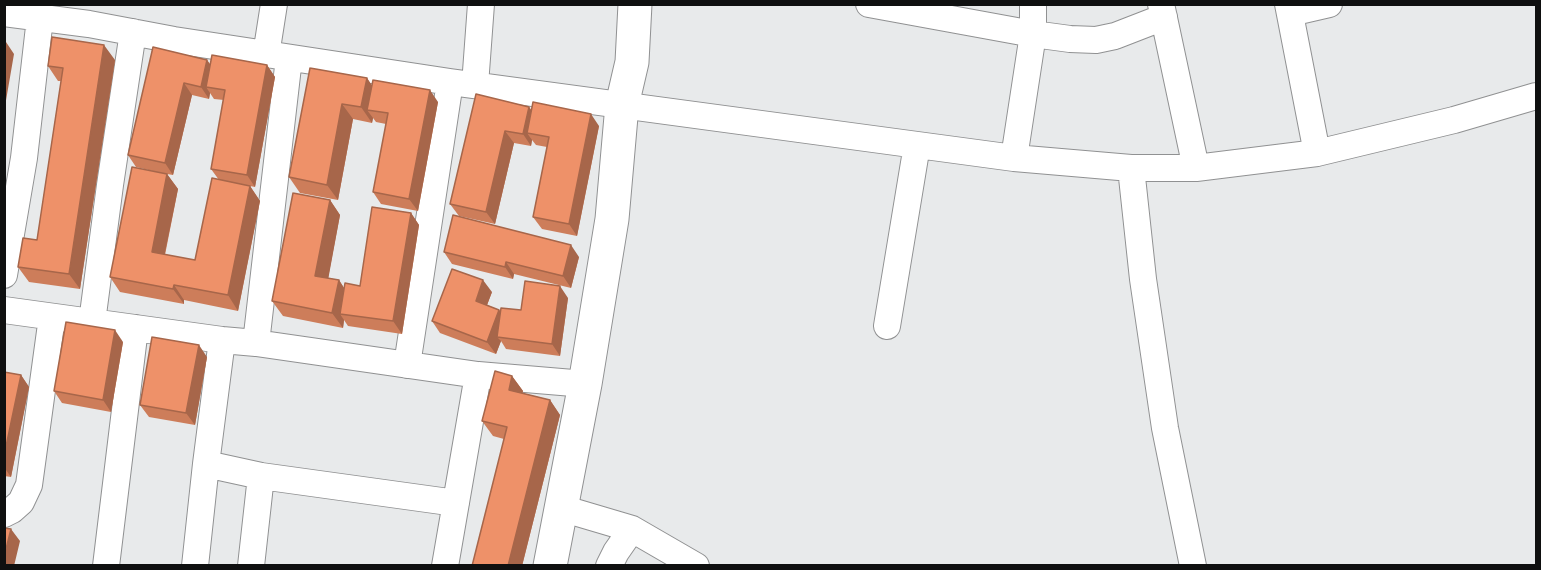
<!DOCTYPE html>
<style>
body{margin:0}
#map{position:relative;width:1541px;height:570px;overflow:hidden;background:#e8eaeb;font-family:Ubuntu,sans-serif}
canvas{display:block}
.frame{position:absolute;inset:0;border:6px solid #0f1010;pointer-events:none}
</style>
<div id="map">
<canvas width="1541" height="570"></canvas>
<div class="frame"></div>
</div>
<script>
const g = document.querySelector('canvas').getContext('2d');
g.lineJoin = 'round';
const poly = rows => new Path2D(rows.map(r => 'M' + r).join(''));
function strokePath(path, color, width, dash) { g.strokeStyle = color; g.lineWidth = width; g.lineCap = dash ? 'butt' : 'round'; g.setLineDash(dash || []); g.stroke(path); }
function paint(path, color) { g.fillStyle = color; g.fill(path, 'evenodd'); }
const minor = poly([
 [869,4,1033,34,1070,39,1096,40,1115,36,1164,17],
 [1161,4,1196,168],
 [1288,4,1317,153],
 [4,13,89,24,174,40,450,82,1014,158,1131,168,1196,168,1317,153,1454,120,1536,96],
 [1290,13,1329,4],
 [266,55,274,4],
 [475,85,481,4],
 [1014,158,1033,34,1033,4],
 [1131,168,1143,279,1165,428,1193,566],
 [4,275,24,158,40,18],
 [4,310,222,340,256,343,478,375,585,384],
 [92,322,110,185,133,32],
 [887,326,917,145],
 [256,343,289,58],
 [407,365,450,82],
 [206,464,261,476,456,503],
 [561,508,632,529,696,566],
 [4,514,12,510,21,502,29,485,52,317],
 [106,566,135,328],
 [195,566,206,464,222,340],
 [251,566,261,476],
 [445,566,478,375],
 [609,566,616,552,632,529]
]);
const major = poly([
 [550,566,585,384,612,219,622,105,632,62,635,4]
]);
const wall = poly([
 [153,47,207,60,210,64,267,65,275,77,255,187,250,186,260,201,238,311,184,300,184,304,120,292,110,277,165,174,136,167,128,155],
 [210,93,214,99,224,100,211,169,219,180,195,260,165,255,178,189,167,174,173,175,192,95,209,99],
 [115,60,80,289,29,282,18,267,37,240,61,81,58,81,48,66],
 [310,68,367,78,372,86,438,102,418,211,381,204,373,192,386,124,376,122,373,118,372,123,353,119,338,200,300,193,289,177],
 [476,94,529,107,532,111,599,126,577,236,542,229,533,217,547,147,536,145,532,140,531,146,514,143,495,224,459,216,450,204],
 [330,200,340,215,328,278,339,280,344,288,360,286,411,213,419,225,402,334,348,326,344,320,343,328,283,316,272,301],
 [444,252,579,257,571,288,514,274,513,279,452,264],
 [492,292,487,305,501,311,521,310,568,298,560,356,506,349,501,341,496,354,440,333,432,321],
 [123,342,111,412,62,403,54,391],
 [207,357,195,425,149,417,140,405],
 [4,372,21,375,29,387,11,477,4,476],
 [512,376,523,391,522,393,550,400,560,415,522,566,472,566,504,439,493,436,482,421]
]);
const shadedWall = poly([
 [6,42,14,54,4,112,4,49],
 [104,45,115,60,80,289,69,274],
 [207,60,215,72,206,87,210,93,209,99,201,87],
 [267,65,275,77,255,187,247,175],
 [367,78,377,93,367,110,373,118,372,123,361,107],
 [184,83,192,95,173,175,165,163],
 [430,90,438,102,418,211,409,199],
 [342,104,353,119,338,200,327,185],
 [529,107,537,119,527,133,532,140,531,146,523,134],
 [591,114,599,126,577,236,569,224],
 [505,131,514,143,495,224,486,212],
 [167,174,178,189,162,267,152,252],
 [250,186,260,201,238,311,228,295],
 [330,200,340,215,326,291,315,276],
 [411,213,419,225,402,334,393,321],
 [571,245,579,257,571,288,563,276],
 [506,262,514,274,513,279,505,267],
 [339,280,349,296,340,314,344,320,343,328,332,313],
 [483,280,492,292,484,313,476,301],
 [174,285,184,300,184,304,173,289],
 [560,286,568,298,560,356,552,344],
 [499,310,508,322,497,337,501,341,496,354,487,342],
 [115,330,123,342,111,412,103,400],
 [199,345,207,357,195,425,186,413],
 [21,375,29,387,11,477,4,467,4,456],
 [512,376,523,391,519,405,509,390],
 [550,400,560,415,522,566,508,566],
 [11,529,20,541,14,566,4,566,4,557]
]);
const building = poly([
 [52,37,104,45,69,274,18,267,23,238,37,240,63,68,48,66,52,37],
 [153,47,207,60,201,87,184,83,165,163,128,155,153,47],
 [212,55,267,65,247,175,211,169,225,90,206,87,212,55],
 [310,68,367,78,361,107,342,104,327,185,289,177,310,68],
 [373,80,430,90,409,199,373,192,388,113,367,110,373,80],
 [476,94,529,107,523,134,505,131,486,212,450,204,476,94],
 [533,102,591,114,569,224,533,217,549,137,527,133,533,102],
 [132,167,167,174,152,252,195,260,212,178,250,186,228,295,174,285,173,289,110,277,132,167],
 [293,193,330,200,315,276,339,280,332,313,272,301,293,193],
 [372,207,411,213,393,321,340,314,345,283,360,286,372,207],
 [453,215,571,245,563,276,506,262,505,267,444,252,453,215],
 [452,269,483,280,476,301,499,310,487,342,432,321,452,269],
 [525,281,560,286,552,344,497,337,501,308,521,310,525,281],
 [66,322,115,330,103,400,54,391,66,322],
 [152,337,199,345,186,413,140,405,152,337],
 [495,371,512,376,509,390,550,400,508,566,472,566,507,427,482,421,495,371],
 [4,372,21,375,4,456,4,372],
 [4,528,11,529,4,557,4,528]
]);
strokePath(minor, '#909192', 28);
strokePath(major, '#909192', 35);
strokePath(minor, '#fff', 26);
strokePath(major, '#fff', 33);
paint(wall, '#cd7d5a');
paint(shadedWall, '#a7664a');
paint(building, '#ee9169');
strokePath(building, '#a7664a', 1.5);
</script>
